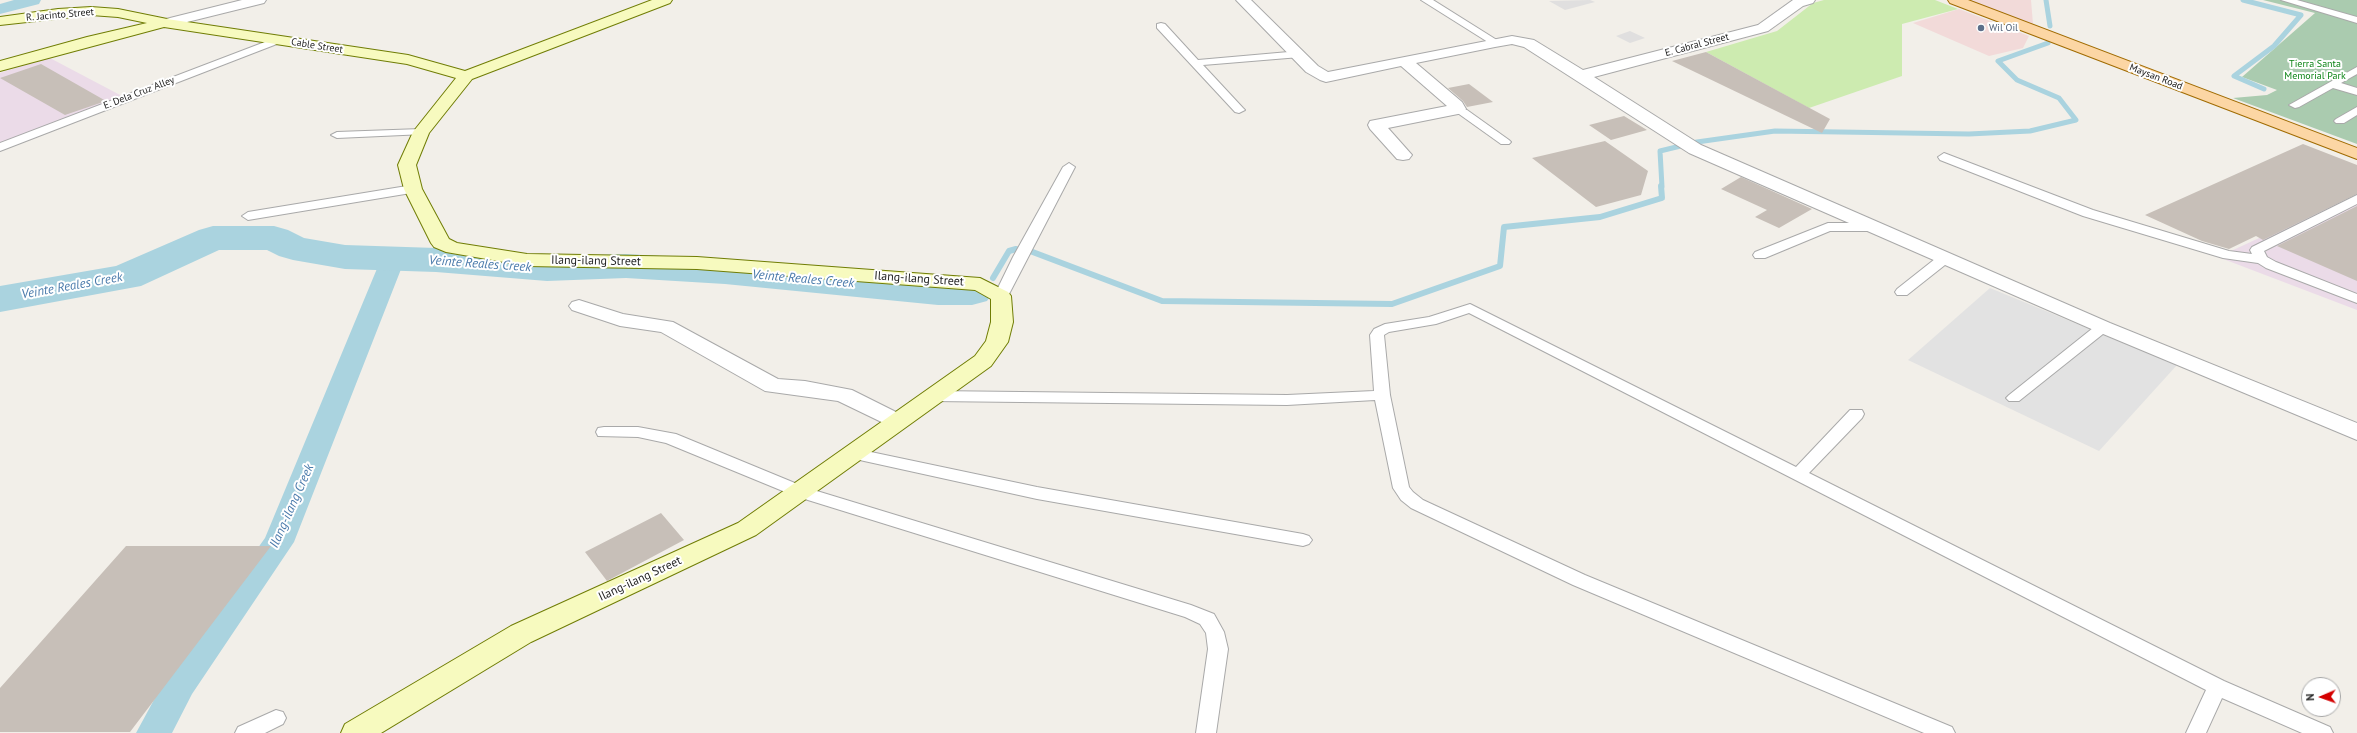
<!DOCTYPE html>
<style>
body{margin:0}
#map{position:relative;width:2357px;height:733px;overflow:hidden;background:#f2efe9;font-family:"PT Sans",sans-serif}
canvas{display:block}
.north{position:absolute;left:2301px;top:677px;width:40px;height:40px;box-sizing:border-box;background:#fff;border:1px solid #a7a7a7;border-radius:50%;rotate:268deg;font-size:11px;font-weight:700;line-height:16px;text-align:center;color:#222}
.north::after{content:'';display:block;margin:auto;width:14px;height:18px;background:#d40000;clip-path:polygon(50% 0,100% 100%,50% 72%,0 100%)}
</style>
<div id="map">
<canvas width="2357" height="733"></canvas>
<div class="north">N</div>
</div>
<script>
const g = document.querySelector('canvas').getContext('2d');
g.lineJoin = 'round';
function paint(path, color) { g.fillStyle = color; g.fill(path, 'evenodd'); }
const poly = rows => new Path2D(rows.map(r => 'M' + r).join(''));
function strokePath(path, color, width, dash) { g.strokeStyle = color; g.lineWidth = width; g.lineCap = dash ? 'butt' : 'round'; g.setLineDash(dash || []); g.stroke(path); }
function drawText(font, color, halo, rows, align = 'center') {
  g.font = font + ' "PT Sans",sans-serif'; g.lineWidth = 4; g.setLineDash([]); g.textBaseline = 'middle'; g.strokeStyle = halo; g.fillStyle = color; for (const [text, x, y, turn = 0] of rows) {
    g.save(); g.translate(x, y); g.rotate((+turn || 0) * Math.PI / 180); g.textAlign = isNaN(turn) ? turn : align; if (halo) g.strokeText(text, 0, 0); g.fillText(text, 0, 0); g.restore();
  }
}
const residential = poly([
 [1590,0,1595,2,1565,10,1549,1],
 [1630,31,1645,38,1630,43,1616,36]
]);
const commercial = poly([
 [1967,0,2031,0,2033,24],
 [1959,9,2029,36,2023,48,1989,56,1913,23]
]);
const industrial = poly([
 [48,57,122,96,0,143,0,73],
 [2348,197,2357,201,2357,310,2218,257]
]);
const grass = poly([
 [1824,0,1935,0,1958,9,1902,24,1902,76,1809,108,1706,52,1777,31,1813,3]
]);
const cemetery = poly([
 [2263,0,2357,0,2357,144,2233,98,2267,95,2277,90,2242,77,2315,13]
]);
const parking = poly([
 [1990,288,2177,365,2099,451,1908,360]
]);
const streamFar1 = poly([
 [2046,0,2050,26],
 [2243,0,2301,15,2274,46,2234,76,2264,89],
 [1662,187,1660,151,1697,142,1775,131,1969,134,2030,131,2076,120,2059,98,2017,80,1998,61,2048,43]
]);
const stream = poly([
 [1030,251,1162,301,1392,304,1500,266,1504,227,1600,217,1662,198,1661,186],
 [993,278,1009,251,1016,249],
 [972,292,977,290]
]);
const canal = poly([
 [14,0,41,0,39,4,0,14,0,4,14,0],
 [393,252,401,254,405,259,294,542,192,694,172,733,136,733,168,674,265,538,381,259,385,254,393,252]
]);
const river = poly([
 [213,226,274,226,288,230,304,238,345,245,436,248,547,257,626,254,725,260,938,279,972,279,987,283,993,292,987,301,972,305,938,305,725,284,626,278,547,281,436,272,345,269,293,260,279,256,267,250,219,250,141,286,0,312,0,286,116,266,199,230,213,226]
]);
const building = poly([
 [1706,52,1830,119,1822,133,1672,61],
 [41,64,106,101,65,115,0,78],
 [1469,84,1493,102,1467,107,1463,101,1448,88],
 [1624,116,1647,130,1611,140,1589,125],
 [1605,141,1648,171,1641,195,1596,207,1532,158],
 [2303,144,2357,165,2357,194,2263,240,2256,236,2229,249,2202,241,2145,215],
 [1741,177,1781,195,1812,209,1779,228,1755,217,1767,210,1721,189],
 [2357,206,2357,281,2277,246],
 [661,513,684,540,607,581,585,552],
 [126,546,271,546,130,732,0,732,0,688]
]);
const lane = poly([
 [1421,0,1433,0,1500,42,1499,44,1491,44,1421,0],
 [2281,0,2297,0,2357,17,2357,23,2281,0],
 [1161,23,1165,24,1198,60,1300,51,1305,54,1300,57,1203,65,1243,108,1245,110,1239,113,1235,112,1157,28,1157,24,1161,23],
 [278,37,283,40,282,42,0,151,0,143,278,37],
 [2357,67,2357,74,2341,83,2357,88,2357,95,2333,88,2299,107,2295,108,2289,105,2357,67],
 [1457,107,1467,110,1509,140,1511,142,1509,144,1501,144,1459,114,1453,112,1451,110,1457,107],
 [2357,107,2357,115,2344,123,2336,123,2334,121,2336,119,2357,107],
 [421,129,427,132,425,134,337,138,331,135,337,132,421,129],
 [1944,153,2093,210,2229,251,2252,254,2250,250,2252,247,2357,195,2357,204,2264,251,2267,257,2276,262,2357,294,2357,303,2266,268,2258,263,2223,258,2083,216,1940,160,1938,157,1944,153],
 [1069,163,1075,167,1008,296,1006,299,996,299,994,296,1013,257,1063,167,1069,163],
 [413,185,417,186,419,189,417,192,248,220,242,216,248,212,413,185],
 [1828,223,1875,223,1881,227,1875,231,1830,231,1765,258,1755,258,1753,255,1755,252,1828,223],
 [1945,254,1950,255,1952,258,1950,261,1907,295,1897,295,1895,292,1897,289,1940,255,1945,254],
 [1470,304,1796,467,1850,410,1862,410,1864,414,1862,418,1809,473,2224,681,2330,727,2333,733,2302,733,2222,698,2206,733,2186,733,2206,690,1469,313,1436,324,1389,332,1384,335,1390,395,1409,487,1413,492,1423,500,1585,575,1952,727,1955,733,1924,733,1573,585,1411,508,1401,500,1393,488,1375,400,1287,405,932,401,927,399,924,396,927,393,932,391,1287,395,1374,391,1370,335,1374,329,1385,324,1429,317,1470,304],
 [2103,323,2110,327,2108,330,2019,401,2009,401,2006,398,2009,395,2098,324,2103,323],
 [604,427,638,427,676,434,807,488,1191,605,1214,614,1224,632,1228,649,1216,733,1196,733,1208,649,1206,633,1200,624,1185,617,795,496,666,443,638,437,598,436,596,432,598,428,604,427],
 [852,448,1037,487,1303,534,1309,536,1312,540,1309,544,1303,546,1037,499,846,457,844,453,846,449,852,448],
 [276,710,283,712,286,718,283,724,265,733,235,733,238,727,276,710]
]);
const street = poly([
 [242,0,266,0,264,3,167,27,160,23,162,20,242,0],
 [1236,0,1251,0,1318,66,1328,72,1512,36,1534,40,1583,70,1758,25,1793,0,1815,0,1813,3,1803,6,1768,31,1594,77,1701,145,2110,323,2357,423,2357,440,2096,331,1689,153,1524,47,1512,44,1495,47,1416,63,1462,102,1466,109,1464,112,1458,114,1388,128,1412,155,1409,159,1403,160,1397,159,1370,129,1368,125,1370,121,1447,106,1401,66,1326,82,1320,80,1306,72,1236,0],
 [579,300,623,314,673,322,778,379,805,381,852,390,904,416,908,421,904,426,896,429,838,401,765,391,661,332,620,326,572,310,569,306,572,302,579,300]
]);
const secondary = poly([
 [652,0,672,0,670,3,472,79,429,133,416,165,422,189,449,239,457,243,527,254,697,257,980,278,1008,292,1011,296,1013,322,1008,342,991,366,756,535,531,642,381,733,341,733,345,724,511,626,738,523,975,356,986,341,991,322,991,299,975,290,697,269,527,266,446,252,434,247,431,243,404,189,398,165,413,132,456,78,407,64,164,27,0,71,0,61,87,37,147,23,118,17,91,15,0,25,0,17,58,9,91,7,118,9,167,19,408,55,465,71,652,0]
]);
const primary = poly([
 [1948,0,1968,0,2357,148,2357,159,1950,3,1948,0]
]);
const markers = [
 [1981,28,4,"#5c6f8a"]
];
const farStreetnames = [
 ["R. Jacinto Street",60,15,-5],
 ["E. Cabral Street",1697,45,-15],
 ["Cable Street",317,46,9],
 ["Maysan Road",2156,77,21],
 ["E. Dela Cruz Alley",139,93,-21]
];
const farServicenames = [
 ["Wil Oil",1989,28]
];
const farParknames = [
 ["Tierra Santa",2315,64],
 ["Memorial Park",2315,76]
];
const streetNames = [
 ["Ilang-ilang Street",596,261,1],
 ["Ilang-ilang Street",919,279,4],
 ["Ilang-ilang Street",640,579,-25]
];
const waterNames = [
 ["Veinte Reales Creek",480,264,4],
 ["Veinte Reales Creek",803,279,5],
 ["Veinte Reales Creek",72,286,-10],
 ["Ilang-ilang Creek",292,506,-66]
];
paint(residential, '#e0dfdf');
paint(commercial, '#f2dad9');
paint(industrial, '#ebdbe8');
paint(grass, '#cdebb0');
paint(cemetery, '#aacbaf');
paint(parking, '#e2e2e2');
strokePath(streamFar1, '#aad3df', 5);
strokePath(stream, '#aad3df', 6);
paint(canal, '#aad3df');
paint(river, '#aad3df');
paint(building, '#c7bfb8');
strokePath(lane, '#a9a9a9', 2);
strokePath(street, '#a9a9a9', 2);
strokePath(secondary, '#707d05', 2);
strokePath(primary, '#a06b00', 2);
paint(lane, '#fff');
paint(street, '#fff');
paint(secondary, '#f7fabf');
paint(primary, '#fcd6a4');
for (const [x, y, r, color] of markers) { const dot = new Path2D(); dot.arc(x, y, r, 0, 2 * Math.PI); g.fillStyle = color; g.fill(dot); strokePath(dot, '#fff', 1.5); }
drawText('10px', '#222', '#fff', farStreetnames);
drawText('10px', '#4e5e75', '#fff', farServicenames, 'left');
drawText('10px', '#0c8416', '#fff', farParknames);
drawText('12px', '#222', '#fff', streetNames);
drawText('italic 13px', '#4a7aab', '#fff', waterNames);
</script>
